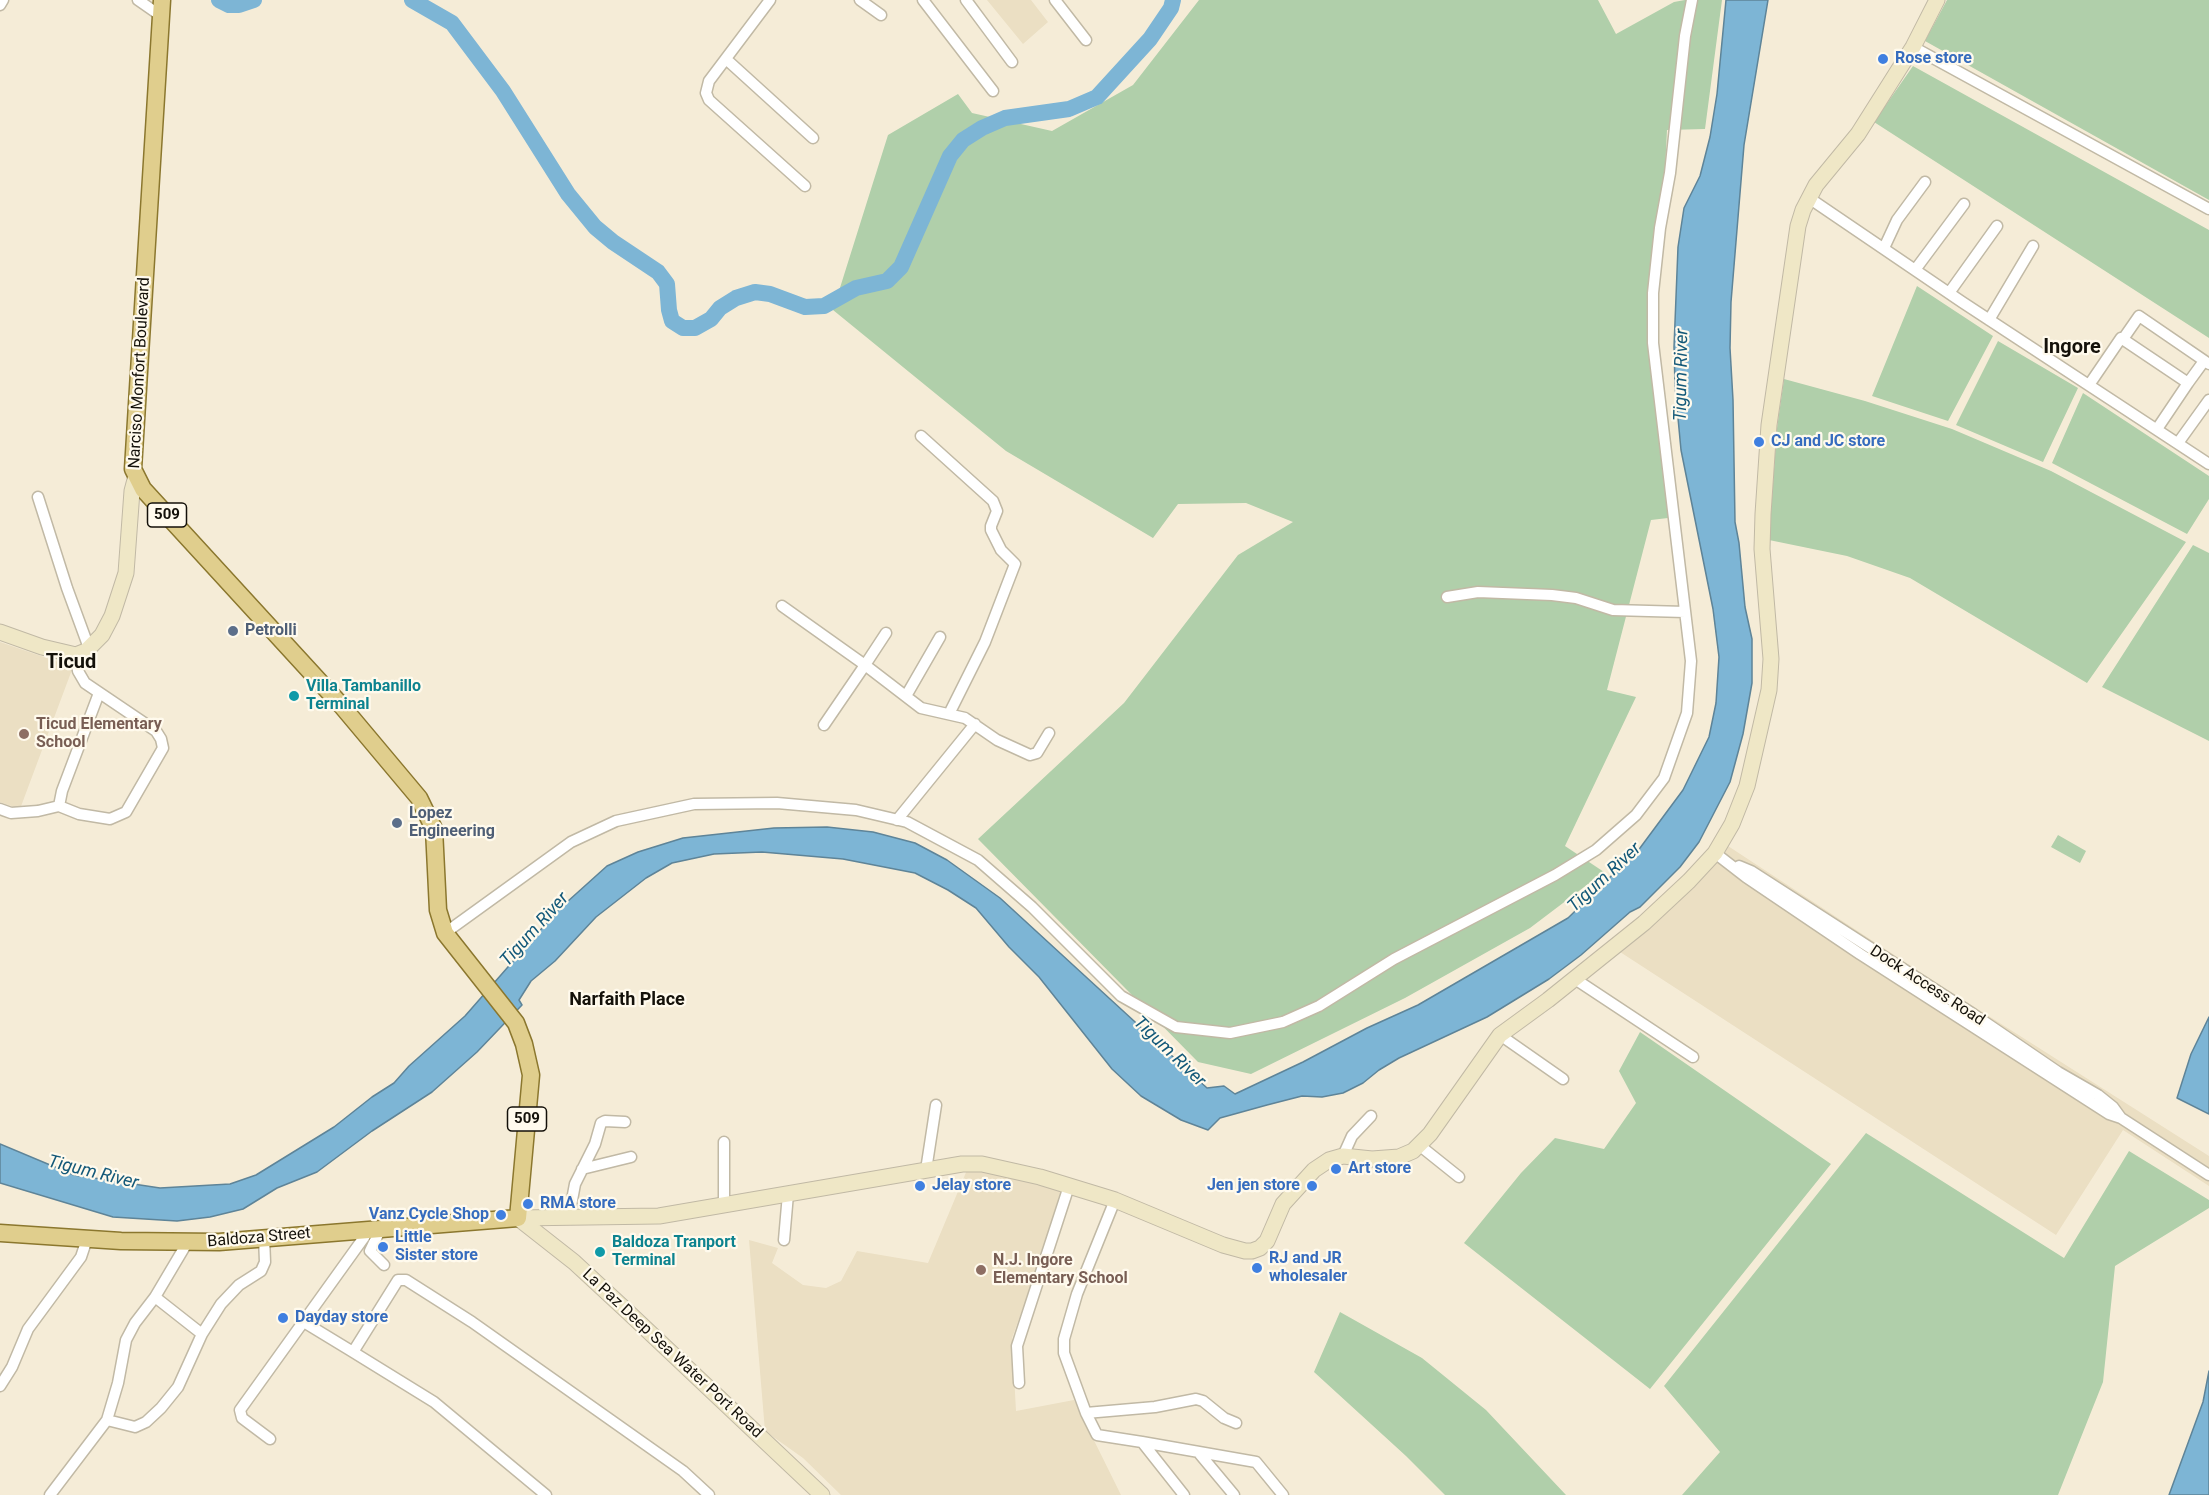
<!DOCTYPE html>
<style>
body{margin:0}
canvas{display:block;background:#f5ecd7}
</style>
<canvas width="2209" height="1495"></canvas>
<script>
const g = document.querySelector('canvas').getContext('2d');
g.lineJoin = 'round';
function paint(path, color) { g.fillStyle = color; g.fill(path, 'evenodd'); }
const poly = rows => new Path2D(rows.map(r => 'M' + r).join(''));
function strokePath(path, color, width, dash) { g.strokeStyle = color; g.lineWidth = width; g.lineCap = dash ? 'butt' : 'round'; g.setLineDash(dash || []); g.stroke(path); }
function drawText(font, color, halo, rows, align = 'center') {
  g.font = font + ' Roboto,sans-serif'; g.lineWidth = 4.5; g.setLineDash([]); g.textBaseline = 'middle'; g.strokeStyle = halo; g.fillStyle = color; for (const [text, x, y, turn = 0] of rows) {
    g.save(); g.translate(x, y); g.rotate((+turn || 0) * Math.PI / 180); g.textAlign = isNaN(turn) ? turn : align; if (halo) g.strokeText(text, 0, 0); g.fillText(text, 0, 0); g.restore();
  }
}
const built = poly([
 [987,0,1031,0,1048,22,1023,44],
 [0,642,73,667,20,809,0,802],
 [1728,846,1943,987,2209,1156,2209,1186,2123,1130,2056,1235,1617,950],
 [967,1170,979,1170,1061,1190,1034,1277,1012,1338,1016,1411,1074,1400,1121,1495,841,1495,803,1458,765,1431,749,1240,778,1248,772,1263,803,1285,826,1288,841,1281,857,1251,928,1263]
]);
const green = poly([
 [1199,0,1598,0,1616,34,1674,2,1685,0,1722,0,1705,129,1667,130,1665,171,1649,341,1668,518,1651,520,1607,690,1636,697,1565,846,1604,872,1530,928,1405,998,1251,1074,1198,1062,978,839,1124,703,1238,555,1293,522,1246,503,1178,504,1153,538,1006,451,833,310,888,135,958,94,972,113,1052,131,1133,85],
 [1947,0,2209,0,2209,200,1925,41],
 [1913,66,2209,230,2209,338,1874,122],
 [1917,286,1993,336,1948,421,1872,396],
 [1998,341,2078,388,2043,462,1956,425],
 [1784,379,1865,401,1952,429,2051,471,2186,542,2087,683,1910,578,1847,556,1769,540,1777,428],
 [2083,393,2209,476,2209,499,2187,534,2052,463],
 [2193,545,2209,553,2209,741,2102,687],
 [2058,835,2086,851,2080,863,2051,847],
 [1640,1032,1831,1164,1650,1389,1464,1243,1521,1173,1555,1138,1604,1149,1636,1103,1619,1071],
 [1866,1133,2064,1258,2129,1151,2209,1200,2209,1208,2115,1266,2103,1382,2058,1495,1682,1495,1720,1452,1664,1386],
 [1340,1312,1422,1358,1486,1410,1566,1495,1445,1495,1406,1456,1314,1372]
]);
const water = poly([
 [1726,0,1768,0,1744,145,1731,302,1730,348,1733,400,1735,522,1739,543,1745,607,1752,639,1752,683,1743,734,1730,782,1699,842,1680,867,1640,907,1630,912,1581,955,1549,979,1487,1017,1399,1058,1379,1070,1363,1083,1343,1093,1322,1097,1302,1096,1267,1105,1220,1118,1208,1130,1181,1120,1141,1096,1112,1069,1039,977,1009,947,976,908,948,890,915,873,843,859,762,852,714,854,672,863,646,878,596,917,555,961,531,981,519,1000,522,1005,477,1052,432,1092,372,1131,317,1172,277,1188,243,1209,210,1217,177,1221,113,1217,0,1183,0,1144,74,1175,160,1188,230,1184,256,1175,334,1127,372,1097,394,1083,409,1066,465,1016,557,911,607,866,638,852,683,838,774,828,827,827,873,832,915,843,947,860,1000,898,1207,1088,1224,1086,1235,1094,1303,1062,1367,1028,1418,1005,1568,918,1640,848,1683,790,1709,737,1716,703,1719,657,1713,609,1681,450,1675,386,1674,347,1678,247,1684,208,1700,176,1710,137,1717,94,1726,0],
 [2209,1017,2209,1114,2177,1098,2191,1054,2209,1017],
 [2209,1371,2209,1495,2169,1495,2203,1402,2209,1371]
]);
const river = poly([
 [219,0,229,5,239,5,254,0],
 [412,0,452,23,503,91,568,194,595,227,613,242,658,272,667,284,669,310,672,321,683,328,695,328,711,319,720,308,736,298,755,292,770,294,805,307,824,306,856,288,887,281,901,267,950,156,963,140,982,128,1005,118,1069,109,1097,97,1150,39,1171,8,1173,0]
]);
const street = poly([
 [138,0,161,16],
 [770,0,709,81,706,93,709,100,805,186],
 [860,0,881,15],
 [923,0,993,91],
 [966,0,1012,62],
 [1055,0,1086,40],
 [0,5,3,0],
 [1913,47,2209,209],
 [726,59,813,138],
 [1809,198,1962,302,2209,464],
 [1884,248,1897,220,1925,182],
 [1915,270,1964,204],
 [1949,293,1997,226],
 [1989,320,2033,246],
 [2123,339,2139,316,2209,364],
 [2089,385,2121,338,2188,383,2204,361],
 [2157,429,2188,383],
 [921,436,993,501,997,511,991,526,991,530,1001,550,1015,564,985,642,949,714],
 [2178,443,2209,400],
 [38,497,67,588,89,648],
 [1447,597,1478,592,1552,595,1576,598,1613,610,1685,612],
 [782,606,865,665,886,633],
 [906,696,940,637],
 [824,725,865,665,921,708,965,718,997,740,1030,755,1037,753,1049,733],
 [59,806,62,791,99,693],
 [0,809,11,813,38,811,59,806,79,814,110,819,126,812,163,748,161,739,156,731,85,683,78,671,76,655],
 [897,820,975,724],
 [1715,853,1746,877,1860,954,2109,1114,2121,1118,2209,1175],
 [1739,866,1751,871,1973,1014,2058,1072,2098,1095,2113,1107,2121,1118],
 [445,933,571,842,616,821,694,804,777,803,856,810,907,822,978,860,1032,907,1121,996,1176,1027,1230,1033,1283,1022,1319,1006,1394,959,1555,875,1596,850,1636,815,1664,778,1687,713,1691,661,1653,343,1653,293,1660,228,1670,173,1685,36,1692,0],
 [1575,979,1693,1057],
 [1500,1035,1563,1079],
 [724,1142,724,1205],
 [1419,1145,1459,1177],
 [1343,1156,1352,1136,1371,1116],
 [582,1169,631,1157],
 [926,1170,936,1105],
 [1115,1200,1077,1294,1064,1339,1064,1353,1086,1413,1097,1435,1142,1442,1184,1495],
 [569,1216,575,1184,595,1144,601,1123,605,1121,625,1122],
 [381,1228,370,1251,384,1265],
 [784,1240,788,1194],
 [155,1297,202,1334],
 [302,1321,353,1352],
 [1019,1383,1017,1346,1069,1186],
 [0,1386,12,1367,28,1329,81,1257,87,1239],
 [1086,1413,1155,1407,1196,1399,1203,1401,1224,1418,1236,1423],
 [107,1420,135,1427,146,1422,161,1408,178,1387,202,1334,221,1304,239,1285,261,1271,265,1262,264,1237],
 [270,1439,242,1418,240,1410,370,1229],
 [1142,1442,1256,1462,1283,1495],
 [1199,1453,1234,1495],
 [50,1495,107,1420,118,1383,126,1340,135,1323,155,1297,187,1243],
 [546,1495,434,1402,353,1352,398,1280,406,1280,472,1322,683,1471,709,1495]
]);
const secondary = poly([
 [0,632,42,647,76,655,86,651,102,635,112,616,126,573,132,491,136,476],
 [518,1218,659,1216,962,1164,982,1164,1040,1177,1115,1200,1223,1245,1245,1251,1252,1251,1260,1248,1267,1241,1283,1204,1314,1170,1329,1160,1343,1156,1372,1159,1399,1157,1413,1151,1430,1134,1500,1035,1548,1000,1644,923,1689,881,1715,853,1732,824,1747,786,1769,690,1771,659,1762,549,1763,514,1769,425,1798,226,1803,210,1816,185,1858,134,1913,47,1937,0],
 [518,1218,574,1262,628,1312,822,1495]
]);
const primary = poly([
 [0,1233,121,1241,219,1242,518,1218,531,1075,524,1044,516,1023,445,933,438,910,434,829,419,798,341,705,143,489,133,469,162,0]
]);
const markers = [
 [1883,59,6,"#3f7fe0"],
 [1759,442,6,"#3f7fe0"],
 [233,631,6,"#5c6f8a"],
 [294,696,6,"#0f9aa8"],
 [24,734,6,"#8d6e63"],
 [397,823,6,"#5c6f8a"],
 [1336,1169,6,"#3f7fe0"],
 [920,1186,6,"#3f7fe0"],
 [1312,1186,6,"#3f7fe0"],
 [528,1204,6,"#3f7fe0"],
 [501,1215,6,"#3f7fe0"],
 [383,1247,6,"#3f7fe0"],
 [600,1252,6,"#0f9aa8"],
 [1257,1268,6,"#3f7fe0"],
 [981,1270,6,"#8d6e63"],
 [283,1318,6,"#3f7fe0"]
];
const shields = [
 [167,515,39],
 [527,1119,39]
];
const shieldNames = [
 ["509",167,515],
 ["509",527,1119]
];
const shopNames = [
 ["Rose store",1895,59],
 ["CJ and JC store",1771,442],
 ["Art store",1348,1169],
 ["Jelay store",932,1186],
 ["Jen jen store",1300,1186,"right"],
 ["RMA store",540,1204],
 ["Vanz Cycle Shop",489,1215,"right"],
 ["Little",395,1238],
 ["Sister store",395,1256],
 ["RJ and JR",1269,1259],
 ["wholesaler",1269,1277],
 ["Dayday store",295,1318]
];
const streetNames = [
 ["Narciso Monfort Boulevard",140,373,-87],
 ["Dock Access Road",1927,986,33],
 ["Baldoza Street",259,1238,-5],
 ["La Paz Deep Sea Water Port Road",672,1354,43]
];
const serviceNames = [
 ["Petrolli",245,631],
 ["Lopez",409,814],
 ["Engineering",409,832]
];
const cultureNames = [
 ["Villa Tambanillo",306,687],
 ["Terminal",306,705],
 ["Baldoza Tranport",612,1243],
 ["Terminal",612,1261]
];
const educationNames = [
 ["Ticud Elementary",36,725],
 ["School",36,743],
 ["N.J. Ingore",993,1261],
 ["Elementary School",993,1279]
];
const waterNames = [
 ["Tigum River",1682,375,-89],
 ["Tigum River",1605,878,-43],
 ["Tigum River",535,930,-48],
 ["Tigum River",1169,1052,44],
 ["Tigum River",93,1173,14]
];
const neighbourhoodNames = [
 ["Narfaith Place",627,1000]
];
const quarterNames = [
 ["Ingore",2072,348],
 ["Ticud",71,663]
];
paint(built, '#ebdfc3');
paint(green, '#b0cfaa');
paint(water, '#7db5d5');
strokePath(water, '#5e8498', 1.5);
strokePath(river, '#7db5d5', 16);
strokePath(street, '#c1b9a5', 13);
strokePath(secondary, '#c1b9a5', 17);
strokePath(primary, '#8b772e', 19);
strokePath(street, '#fff', 10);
strokePath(secondary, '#efe7c6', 15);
strokePath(primary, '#e0ce8d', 16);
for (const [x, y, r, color] of markers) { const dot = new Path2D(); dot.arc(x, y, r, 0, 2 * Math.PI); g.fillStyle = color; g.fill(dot); strokePath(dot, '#fffaed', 2); }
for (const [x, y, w] of shields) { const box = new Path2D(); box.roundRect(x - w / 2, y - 12, w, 24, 4.5); g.fillStyle = '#fffaed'; g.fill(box); strokePath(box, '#14110a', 1.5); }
drawText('bold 15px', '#14110a', null, shieldNames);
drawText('bold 16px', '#366cbe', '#fffaed', shopNames, 'left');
drawText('16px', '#14110a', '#fffaed', streetNames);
drawText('bold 16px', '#4e5e75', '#fffaed', serviceNames, 'left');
drawText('bold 16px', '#0d838f', '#fffaed', cultureNames, 'left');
drawText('bold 16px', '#785e54', '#fffaed', educationNames, 'left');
drawText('italic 18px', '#145979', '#fffaed', waterNames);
drawText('bold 18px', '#14110a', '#fffaed', neighbourhoodNames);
drawText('bold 20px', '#14110a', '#fffaed', quarterNames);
</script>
